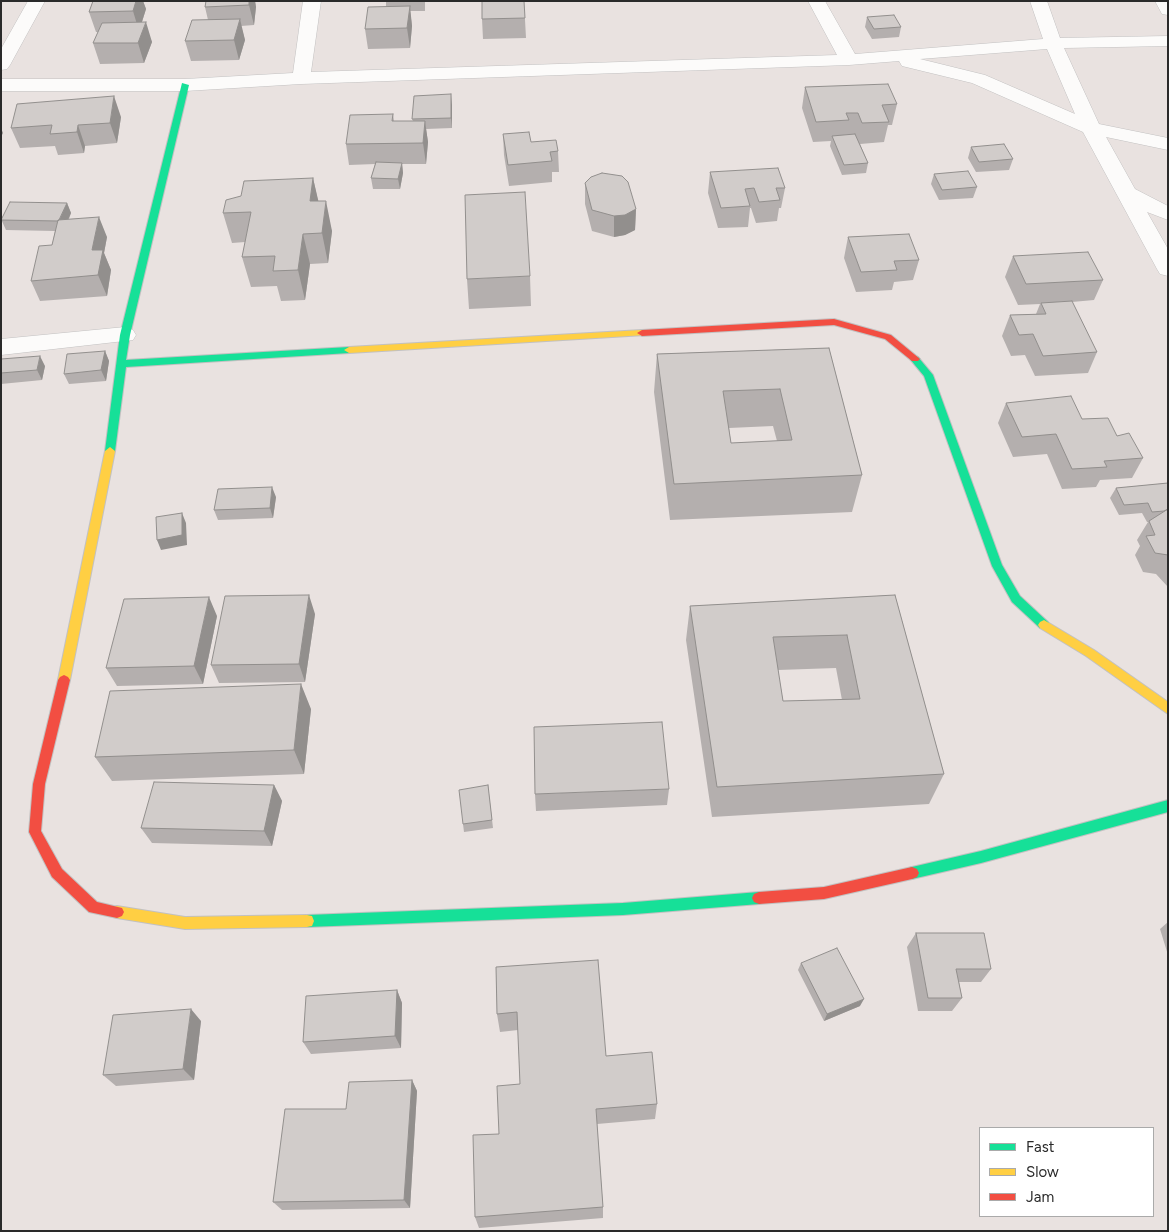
<!DOCTYPE html>
<style>
body{margin:0}
#map{position:relative;width:1169px;height:1232px;overflow:hidden;background:#e9e2e0;font-family:Figtree,sans-serif}
canvas{display:block}
.frame{position:absolute;inset:0;border:2px solid #2a2a2a;pointer-events:none}
.legend{position:absolute;left:979px;top:1127px;width:175px;height:90px;box-sizing:border-box;background:#fff;border:1px solid #aaa;margin:0;padding:6px 9px;list-style:none;font-size:15px;color:#2a2a2a}
.legend li{display:flex;align-items:center;gap:10px;height:25px}
.legend b{width:25px;border:1px solid #aaa}
</style>
<div id="map">
<canvas width="1169" height="1232"></canvas>
<div class="frame"></div>
<ul class="legend">
<li><b style="height:6px;background:#16e098"></b>Fast</li>
<li><b style="height:6px;background:#ffcf43"></b>Slow</li>
<li><b style="height:6px;background:#f24e42"></b>Jam</li>
</ul>
</div>
<script>
const g = document.querySelector('canvas').getContext('2d');
g.lineJoin = 'round';
const poly = rows => new Path2D(rows.map(r => 'M' + r).join(''));
function strokePath(path, color, width, dash) { g.strokeStyle = color; g.lineWidth = width; g.lineCap = dash ? 'butt' : 'round'; g.setLineDash(dash || []); g.stroke(path); }
function paint(path, color) { g.fillStyle = color; g.fill(path, 'evenodd'); }
const street = poly([
 [28,1,45,1,10,65,7,69,1,70,1,49,28,1],
 [303,1,321,1,311,72,837,55,808,1,825,1,855,54,1043,39,1030,1,1047,1,1060,38,1168,36,1168,46,1064,48,1099,124,1168,138,1168,150,1106,137,1135,189,1168,206,1168,220,1147,212,1168,249,1168,276,1160,274,1157,269,1083,132,972,83,902,66,899,61,849,65,301,84,185,91,1,91,1,79,185,79,293,73,303,1],
 [1047,49,1075,114,985,75,920,59,1047,49],
 [1155,1,1168,1,1168,15,1162,14,1155,1],
 [125,327,133,330,136,335,133,340,1,355,1,339,125,327]
]);
const fast = poly([
 [182,83,189,85,130,335,126,360,349,347,354,350,349,353,126,367,115,451,110,455,105,451,120,335,182,83],
 [915,356,918,357,933,375,1002,565,1020,596,1048,622,1050,625,1048,628,1040,628,1012,602,992,566,924,376,910,359,915,356],
 [1168,800,1168,812,981,863,912,879,907,877,905,873,907,869,912,867,981,851,1168,800],
 [759,892,764,894,766,898,764,902,759,904,623,915,307,927,302,926,300,921,302,916,307,915,623,903,759,892]
]);
const slow = poly([
 [642,330,647,333,645,335,349,353,344,350,349,347,642,330],
 [110,447,115,451,70,680,68,683,64,685,60,683,58,680,105,451,110,447],
 [1044,620,1094,650,1168,702,1168,714,1086,656,1040,628,1038,625,1040,622,1044,620],
 [117,906,185,917,307,915,312,916,314,921,312,926,307,927,185,929,117,918,112,916,110,912,112,908,117,906]
]);
const jam = poly([
 [834,319,891,335,920,359,918,361,912,361,885,339,834,325,642,336,637,333,642,330,834,319],
 [64,675,68,677,70,680,45,784,41,831,62,869,97,902,122,908,124,912,122,916,117,918,89,912,52,877,29,832,33,784,58,680,60,677,64,675],
 [912,867,917,869,919,873,917,877,912,879,824,899,759,904,754,902,752,898,754,894,759,892,824,887,912,867]
]);
const wall = poly([
 [93,1,143,1,146,9,142,22,152,42,144,63,100,64,93,43,98,32,96,32,89,12],
 [206,1,255,1,256,7,254,25,241,26,245,40,239,60,191,61,185,41,208,20,205,7],
 [386,1,425,1,425,11,410,11,412,26,410,48,368,49,365,29,386,7],
 [524,1,526,38,483,39,482,19],
 [867,17,901,27,899,37,872,39,865,27],
 [805,87,897,104,892,125,888,125,884,142,860,144,868,163,866,173,842,175,830,146,831,141,813,142,802,108],
 [452,105,452,128,426,129,428,142,426,164,402,164,403,173,400,189,373,189,371,178,375,164,349,165,346,144,393,114,394,121,413,121,412,119],
 [121,117,117,143,85,146,84,153,58,155,55,146,20,148,11,128],
 [503,134,531,142,558,151,559,172,552,172,552,182,509,186,504,155],
 [971,147,1013,159,1009,170,976,172,968,158],
 [710,172,785,188,781,208,779,208,777,221,756,223,751,208,750,208,748,227,718,228,708,193],
 [934,174,977,187,973,198,939,200,931,184],
 [313,178,318,201,332,231,328,263,310,264,305,300,281,301,277,286,251,287,242,257,245,242,232,243,223,213],
 [585,183,636,209,635,230,625,235,614,237,592,231,585,204],
 [67,203,71,213,69,219,107,237,104,253,111,270,107,296,40,301,31,281,52,245,55,231,6,230,1,219],
 [848,237,919,260,913,280,894,282,892,290,856,292,844,258],
 [1013,256,1103,280,1094,300,1072,302,1097,352,1088,373,1035,376,1025,355,1011,356,1002,336,1010,315,1036,314,1040,304,1018,305,1005,277],
 [530,276,531,306,469,309,467,279],
 [829,348,862,475,852,512,670,520,654,392,657,354],
 [773,426,777,441,731,443,729,428],
 [105,351,109,361,106,381,69,384,64,374],
 [1,359,45,366,42,380,1,384],
 [1006,403,1082,419,1117,436,1143,458,1132,478,1100,480,1096,487,1062,489,1047,454,1013,457,998,423],
 [1168,483,1168,587,1156,574,1143,572,1135,555,1140,546,1137,540,1148,522,1147,522,1142,513,1119,515,1110,498,1116,488],
 [276,497,273,518,218,520,214,510],
 [895,595,944,774,929,804,712,817,686,640,690,606],
 [836,668,842,700,783,701,778,670],
 [315,614,305,682,219,683,211,665],
 [217,616,203,684,117,686,106,668],
 [311,709,304,774,112,781,95,757],
 [274,785,282,801,272,846,152,843,141,828],
 [488,785,493,828,464,832,463,824],
 [669,789,667,805,536,811,535,794],
 [1168,922,1168,955,1160,929],
 [916,933,991,969,981,982,959,982,962,998,952,1011,918,1011,907,947],
 [801,963,860,1006,824,1021,798,970],
 [496,967,606,1056,657,1104,655,1119,597,1124,603,1207,603,1218,479,1228,475,1217,520,1084,518,1030,500,1032,497,1014],
 [397,990,402,1003,401,1048,311,1054,303,1042],
 [201,1021,194,1080,116,1086,103,1075],
 [412,1080,417,1091,410,1208,282,1210,273,1202,346,1109]
]);
const shadedWall = poly([
 [136,1,143,1,146,9,139,31,133,11],
 [249,1,255,1,256,7,254,25,249,5],
 [410,6,412,26,410,48,407,28],
 [240,19,245,40,239,60,234,40],
 [146,22,152,42,144,63,138,43],
 [451,94,452,105,452,128,451,118],
 [114,96,121,117,117,143,110,123],
 [425,121,428,142,426,164,423,143],
 [78,125,85,146,84,153,77,132],
 [1,128,3,133,1,137],
 [402,163,403,173,400,189,398,179],
 [313,178,320,208,310,201],
 [326,201,332,231,328,263,322,233],
 [67,203,71,213,63,231,59,221],
 [636,209,635,230,625,235,614,237,614,216],
 [99,217,107,237,104,253,111,270,107,296,98,275,92,250],
 [303,234,310,264,305,300,298,270],
 [105,351,109,361,106,381,101,370],
 [40,356,45,366,42,380,37,370],
 [272,487,276,497,273,518,270,508],
 [182,513,186,523,187,545,161,550,157,540],
 [309,595,315,614,305,682,299,664],
 [209,597,217,616,203,684,194,666],
 [301,684,311,709,304,774,294,750],
 [274,785,282,801,272,846,264,831],
 [397,990,402,1003,401,1048,395,1036],
 [864,999,860,1006,824,1021,827,1014],
 [191,1009,201,1021,194,1080,183,1069],
 [412,1080,417,1091,410,1208,404,1200]
]);
const building = poly([
 [93,1,136,1,133,11,89,12,93,1],
 [206,1,249,1,249,5,205,7,206,1],
 [482,1,524,1,525,18,482,19,482,1],
 [410,6,407,28,365,29,368,7,410,6],
 [894,15,901,27,874,29,867,17,894,15],
 [240,19,234,40,185,41,192,20,240,19],
 [146,22,138,43,93,43,102,23,146,22],
 [888,84,897,104,882,105,889,122,862,123,858,113,846,113,849,120,816,122,805,87,888,84],
 [451,94,451,118,412,119,414,96,451,94],
 [114,96,110,123,78,125,77,132,50,134,52,125,11,128,17,104,114,96],
 [393,114,392,121,425,121,423,143,346,144,350,115,393,114],
 [529,132,531,142,556,140,558,151,550,152,552,161,508,165,503,134,529,132],
 [855,134,868,163,844,165,832,136,855,134],
 [1004,144,1013,159,979,162,971,147,1004,144],
 [376,162,402,163,398,179,371,178,376,162],
 [778,168,785,188,776,188,780,200,759,202,754,188,745,189,750,206,721,208,710,172,778,168],
 [968,171,977,187,942,190,934,174,968,171],
 [602,173,622,176,628,182,636,209,625,215,614,216,592,210,585,183,591,177,602,173],
 [313,178,310,201,326,201,322,233,303,234,298,270,273,271,275,256,242,257,251,212,223,213,226,200,241,196,244,181,313,178],
 [525,192,530,276,467,279,465,195,525,192],
 [10,202,67,203,59,220,58,221,1,220,10,202],
 [99,217,92,250,103,250,98,275,31,281,39,246,52,245,58,220,99,217],
 [909,234,919,260,894,261,897,270,861,272,848,237,909,234],
 [1088,252,1103,280,1026,284,1013,256,1088,252],
 [1072,301,1097,352,1043,356,1033,334,1019,335,1010,315,1046,314,1041,303,1072,301],
 [829,348,862,475,674,484,657,354,829,348],
 [780,389,792,440,731,443,723,391,780,389],
 [105,351,101,370,64,374,67,354,105,351],
 [40,356,37,370,1,373,1,359,40,356],
 [1071,396,1082,419,1108,418,1117,436,1129,433,1143,458,1104,461,1107,467,1072,469,1056,434,1022,437,1006,403,1071,396],
 [1168,483,1168,509,1164,511,1152,512,1148,503,1124,505,1116,488,1168,483],
 [272,487,270,508,214,510,218,489,272,487],
 [1168,509,1168,555,1155,553,1146,536,1155,535,1149,521,1168,509],
 [182,513,182,535,157,540,156,517,182,513],
 [309,595,299,664,211,665,225,596,309,595],
 [895,595,944,774,717,787,690,606,895,595],
 [847,635,860,699,783,701,773,637,847,635],
 [209,597,194,666,106,668,124,599,209,597],
 [301,684,294,750,95,757,110,691,301,684],
 [662,722,669,789,535,794,534,727,662,722],
 [154,782,274,785,264,831,141,828,154,782],
 [488,785,492,820,463,824,459,790,488,785],
 [916,933,984,933,991,969,956,969,962,998,928,998,916,933],
 [837,948,864,999,827,1014,801,963,837,948],
 [598,960,606,1056,652,1052,657,1104,596,1109,603,1207,475,1217,473,1135,499,1134,497,1086,520,1084,517,1012,497,1014,496,967,598,960],
 [397,990,395,1036,303,1042,306,996,397,990],
 [191,1009,183,1069,103,1075,113,1015,191,1009],
 [412,1080,404,1200,273,1202,285,1109,346,1109,349,1082,412,1080]
]);
strokePath(street, '#c2c1c1', 1);
strokePath(fast, '#c2c1c1', 2);
strokePath(slow, '#c2c1c1', 2);
strokePath(jam, '#c2c1c1', 2);
paint(street, '#fcfbfa');
paint(fast, '#16e098');
paint(slow, '#ffcf43');
paint(jam, '#f24e42');
paint(wall, '#b4afae');
paint(shadedWall, '#928f8d');
paint(building, '#d1ccca');
strokePath(building, '#928f8d', 1);
</script>
